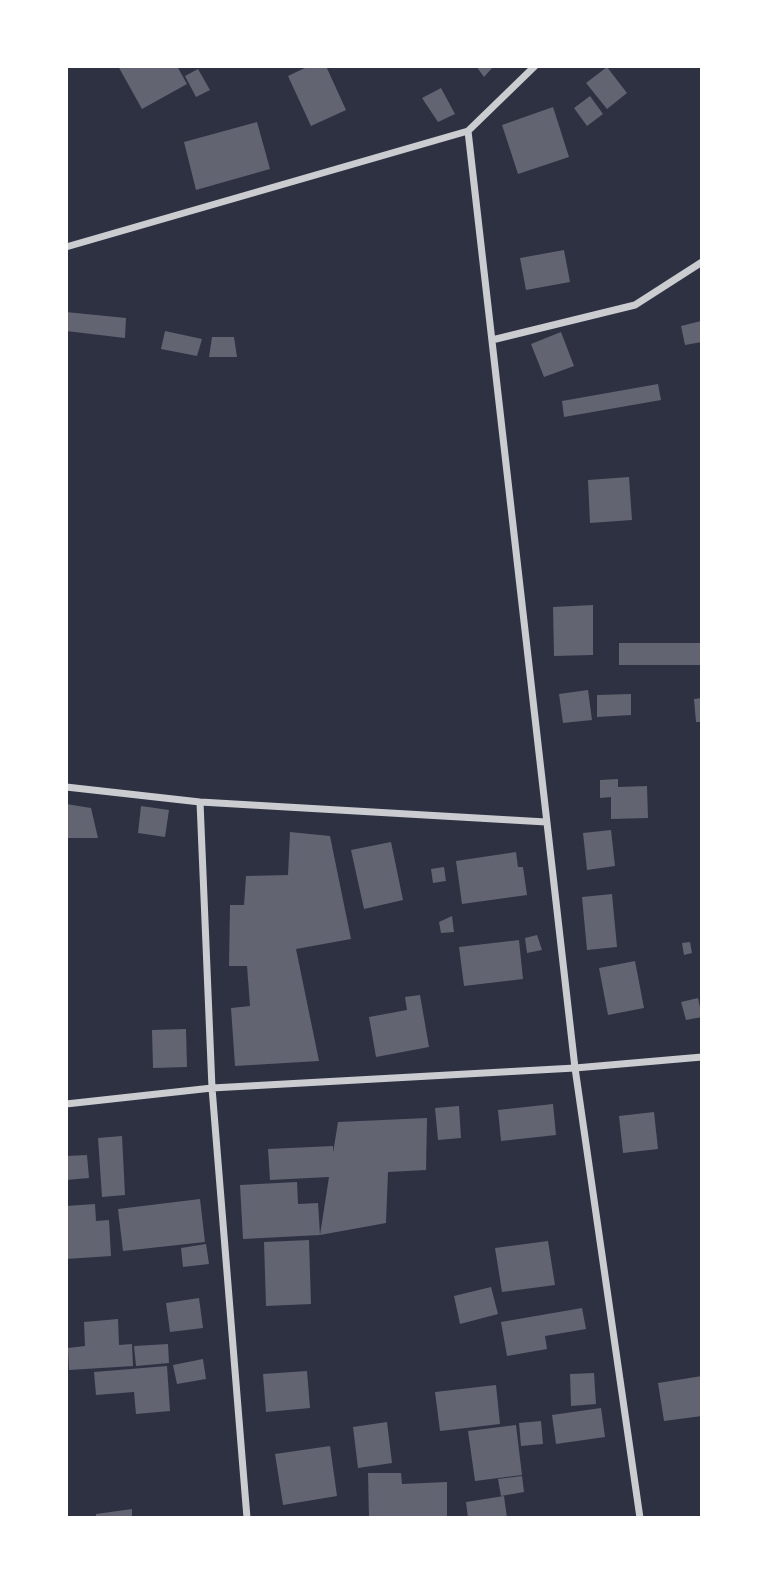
<!DOCTYPE html>
<style>
body{margin:0}
#map{position:relative;width:768px;height:1584px;overflow:hidden;background:#2d3142;font-family:"IBM Plex Sans",sans-serif}
canvas{display:block}
.frame{position:absolute;inset:0;border:68px solid #fff;pointer-events:none}
</style>
<div id="map">
<canvas width="768" height="1584"></canvas>
<div class="frame"></div>
</div>
<script>
const g = document.querySelector('canvas').getContext('2d');
g.lineJoin = 'round';
function paint(path, color) { g.fillStyle = color; g.fill(path, 'evenodd'); }
const poly = rows => new Path2D(rows.map(r => 'M' + r).join(''));
function strokePath(path, color, width, dash) { g.strokeStyle = color; g.lineWidth = width; g.lineCap = dash ? 'butt' : 'round'; g.setLineDash(dash || []); g.stroke(path); }
const building = poly([
 [118,66,177,66,187,84,142,109],
 [309,66,326,66,346,110,311,126,288,76],
 [476,66,494,66,484,77],
 [607,67,627,93,607,109,586,83],
 [198,69,210,90,196,97,185,76],
 [441,88,455,114,438,122,422,98],
 [590,96,603,114,587,126,574,108],
 [553,107,569,157,518,174,502,125],
 [257,122,270,169,196,190,184,142],
 [564,250,570,282,526,290,520,258],
 [66,312,126,318,125,338,66,331],
 [701,321,702,342,685,345,681,326],
 [165,331,202,339,197,356,161,349],
 [561,332,574,366,544,377,531,344],
 [212,337,234,337,237,357,209,357],
 [658,384,661,400,564,417,562,401],
 [629,477,632,520,590,523,588,480],
 [593,605,593,655,554,656,553,607],
 [619,643,702,643,702,665,619,665],
 [588,690,592,720,563,723,559,694],
 [631,694,631,715,597,717,597,695],
 [702,698,702,722,696,722,694,699],
 [618,779,618,787,647,786,648,818,611,819,611,797,600,798,600,780],
 [66,804,91,808,98,838,66,838],
 [141,806,169,810,165,837,138,833],
 [611,830,615,866,587,870,583,833],
 [290,832,330,836,351,939,296,949,319,1061,235,1066,231,1008,250,1006,247,966,229,966,230,905,244,905,246,876,288,875],
 [391,842,403,900,364,909,351,850],
 [516,852,518,867,523,867,527,895,462,904,456,861],
 [444,867,446,881,433,883,431,869],
 [612,894,617,947,587,950,582,897],
 [452,916,454,932,441,933,439,922],
 [537,935,542,950,527,953,525,938],
 [519,940,523,979,464,986,459,947],
 [690,942,692,953,684,955,682,943],
 [635,961,644,1008,608,1015,599,968],
 [420,995,429,1047,376,1057,369,1017,407,1010,405,997],
 [698,998,702,1017,686,1020,681,1002],
 [186,1029,187,1067,153,1068,152,1030],
 [553,1104,556,1135,501,1141,498,1110],
 [459,1106,461,1138,438,1140,435,1108],
 [654,1112,658,1149,623,1153,619,1116],
 [427,1118,426,1170,388,1172,386,1223,320,1235,329,1177,270,1180,268,1149,333,1146,333,1153,338,1122],
 [122,1136,125,1195,102,1197,98,1138],
 [87,1155,89,1178,66,1180,66,1156],
 [297,1182,298,1204,318,1203,320,1235,243,1239,240,1185],
 [200,1199,205,1242,123,1251,118,1209],
 [95,1204,96,1221,109,1220,111,1256,66,1259,66,1206],
 [309,1240,311,1304,266,1306,264,1242],
 [548,1241,555,1285,502,1292,495,1248],
 [206,1244,209,1264,183,1267,181,1248],
 [491,1287,498,1314,460,1324,454,1296],
 [199,1298,203,1328,170,1332,166,1303],
 [582,1308,586,1329,545,1336,547,1349,507,1356,501,1322],
 [118,1319,119,1345,132,1344,133,1366,69,1370,68,1348,85,1346,84,1322],
 [168,1344,169,1363,136,1366,134,1346],
 [203,1359,206,1379,177,1384,173,1365],
 [167,1366,170,1411,136,1414,134,1392,96,1395,94,1372],
 [307,1371,310,1408,266,1412,263,1374],
 [594,1373,596,1404,571,1406,570,1374],
 [702,1376,702,1416,664,1421,658,1383],
 [496,1385,500,1424,440,1431,435,1392],
 [601,1408,605,1437,556,1444,552,1415],
 [541,1421,543,1444,521,1446,519,1423],
 [387,1422,392,1463,358,1468,353,1427],
 [516,1425,522,1475,475,1481,468,1431],
 [330,1446,337,1496,283,1505,275,1454],
 [368,1473,401,1473,402,1484,447,1482,447,1518,369,1518],
 [522,1476,524,1492,501,1496,498,1479],
 [504,1496,507,1518,468,1518,466,1502],
 [132,1509,132,1518,96,1518,96,1514]
]);
const minor = poly([
 [468,131,575,1068,640,1518],
 [66,247,468,131,535,66],
 [492,340,635,305,702,262],
 [66,787,200,802,546,822],
 [200,802,212,1088,247,1518],
 [66,1104,212,1088,575,1068,702,1057]
]);
paint(building, '#626471');
strokePath(minor, '#caccd0', 7);
</script>
